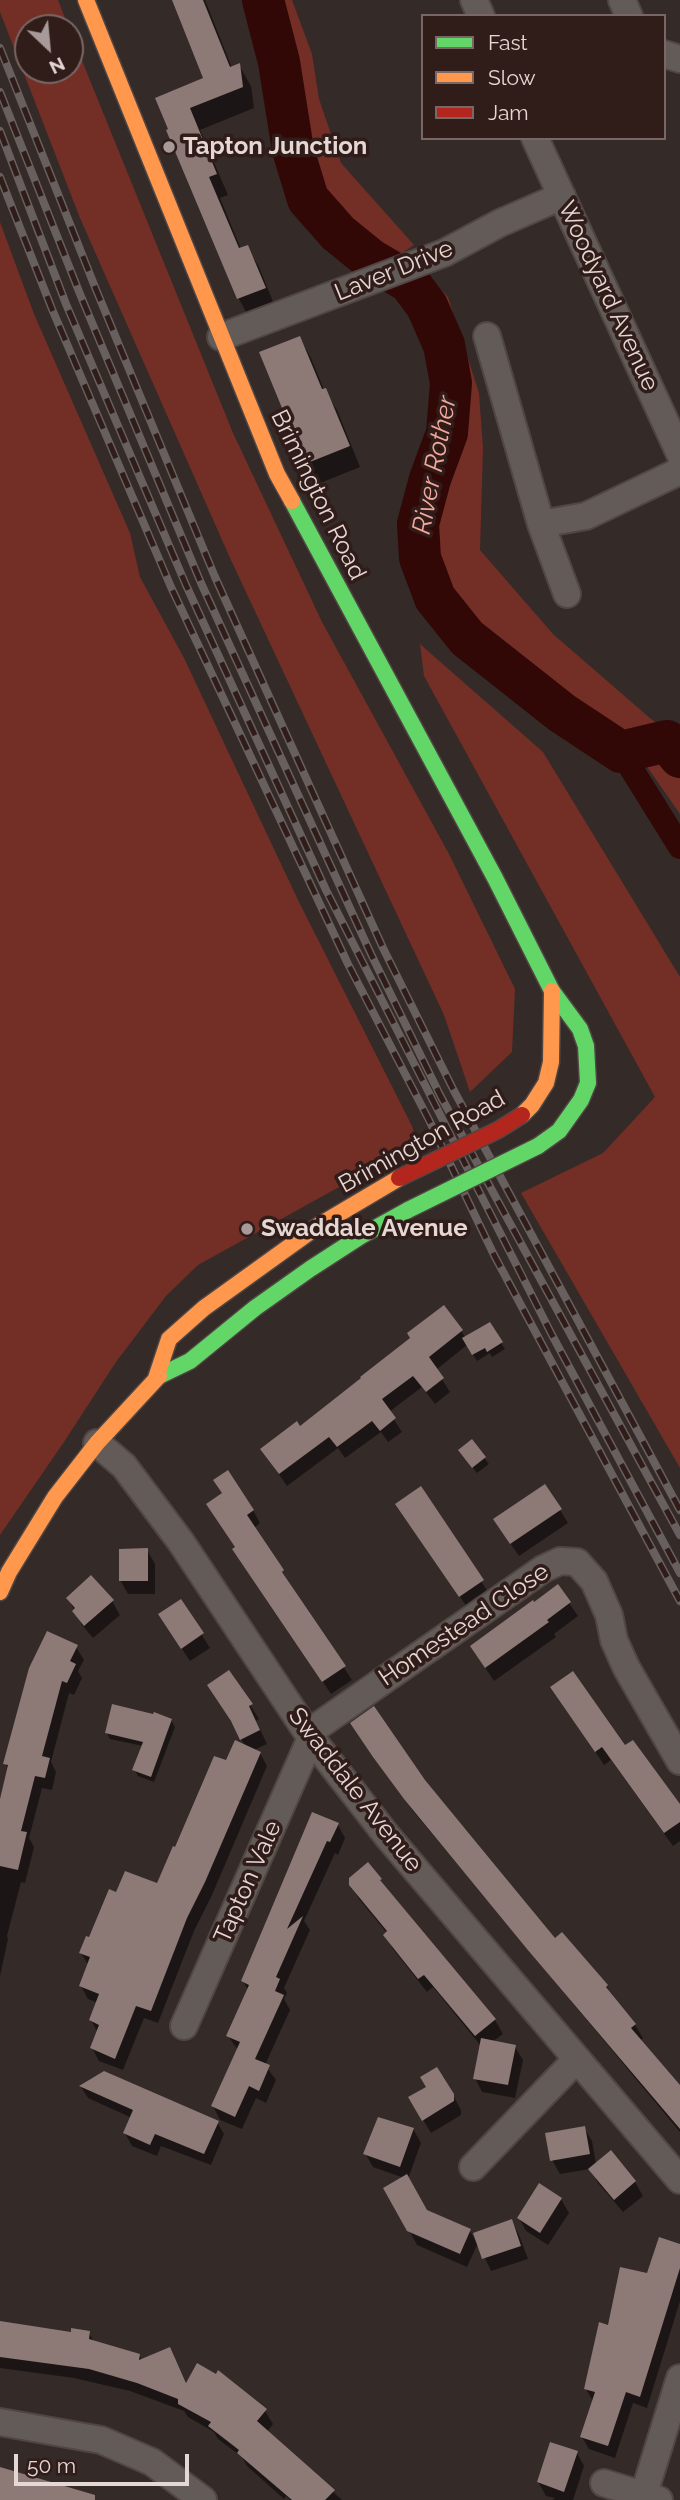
<!DOCTYPE html>
<style>
body{margin:0}
#map{position:relative;width:680px;height:2500px;overflow:hidden;background:#342a28;font-family:Raleway,sans-serif}
canvas{display:block}
.legend{position:absolute;left:421px;top:14px;width:245px;height:126px;box-sizing:border-box;background:#301c19;border:2px solid #786764;margin:0;padding:9px 12px;list-style:none;font-size:21px;color:#e5d7d4}
.legend li{display:flex;align-items:center;gap:14px;height:35px}
.legend b{width:35px;border:2px solid #786764}
.north{position:absolute;left:14px;top:14px;width:70px;height:70px;box-sizing:border-box;background:#301c19;border:2px solid #786764;border-radius:50%;rotate:154deg;font-size:19px;font-weight:700;line-height:28px;text-align:center;color:#e5d7d4}
.north::after{content:'';display:block;margin:auto;width:24px;height:32px;background:#a79a98;clip-path:polygon(50% 0,100% 100%,50% 72%,0 100%)}
.scale{position:absolute;left:14px;top:2454px;width:175px;height:32px;box-sizing:border-box;border:4px solid #e5d7d4;border-top:0;padding-left:9px;font-size:21px;line-height:24px;white-space:nowrap;color:#e5d7d4;-webkit-text-stroke:5px #301c19;paint-order:stroke}
</style>
<div id="map">
<canvas width="680" height="2500"></canvas>
<ul class="legend">
<li><b style="height:9px;background:#63d668"></b>Fast</li>
<li><b style="height:9px;background:#ff974d"></b>Slow</li>
<li><b style="height:9px;background:#b3261e"></b>Jam</li>
</ul>
<div class="north">N</div>
<div class="scale">50 m</div>
</div>
<script>
const g = document.querySelector('canvas').getContext('2d');
g.lineJoin = 'round';
function paint(path, color) { g.fillStyle = color; g.fill(path, 'evenodd'); }
const poly = rows => new Path2D(rows.map(r => 'M' + r).join(''));
function strokePath(path, color, width, dash) { g.strokeStyle = color; g.lineWidth = width; g.lineCap = dash ? 'butt' : 'round'; g.setLineDash(dash || []); g.stroke(path); }
function drawText(font, color, halo, rows, align = 'center') {
  g.font = font + ' Raleway,sans-serif'; g.lineWidth = 7; g.setLineDash([]); g.textBaseline = 'middle'; g.strokeStyle = halo; g.fillStyle = color; for (const [text, x, y, turn = 0] of rows) {
    g.save(); g.translate(x, y); g.rotate((+turn || 0) * Math.PI / 180); g.textAlign = isNaN(turn) ? turn : align; if (halo) g.strokeText(text, 0, 0); g.fillText(text, 0, 0); g.restore();
  }
}
const green = poly([
 [0,0,58,0,69,28,28,28,28,70,70,70,70,31,233,433,322,622,449,854,515,989,512,1052,470,1092,444,1015,230,558,80,218,0,12],
 [277,0,292,0,312,54,319,99,341,163,414,245,395,258,351,231,316,194,287,42],
 [0,222,34,314,130,533,140,577,184,658,298,900,412,1126,417,1144,198,1265,166,1296,116,1362,64,1442,0,1535],
 [430,278,448,297,479,393,483,448,480,550,553,634,651,719,680,739,680,814,643,761,522,669,449,597,432,529,456,444,462,364,423,283],
 [420,644,543,752,680,977,680,1468,521,1193,603,1153,655,1097,424,676]
]);
const shadow = poly([
 [173,0,205,0,232,68,239,65,251,86,254,108,200,130,228,195,220,198,241,249,247,247,259,267,276,309,250,319,239,299,168,130,205,79],
 [300,338,311,358,324,390,337,410,360,467,318,484,306,464,262,353],
 [444,1308,466,1338,489,1324,505,1349,492,1357,490,1353,477,1361,467,1345,436,1370,450,1392,435,1404,422,1387,389,1412,402,1432,388,1442,381,1432,345,1458,338,1448,287,1486,262,1450,300,1428,412,1339],
 [472,1442,489,1464,477,1473,464,1457],
 [421,1489,490,1595,469,1610,406,1518],
 [253,1510,260,1523,254,1528,352,1680,331,1694,242,1562,237,1548,216,1518],
 [560,1510,568,1523,519,1556,503,1533],
 [147,1550,155,1564,155,1594,128,1594,120,1580],
 [558,1587,578,1616,554,1634,556,1637,494,1681,480,1660,534,1604],
 [68,1598,112,1601,120,1615,93,1638,82,1625],
 [181,1602,210,1648,190,1661,168,1628],
 [76,1647,84,1660,78,1671,82,1678,74,1695,69,1693,51,1762,56,1772,52,1790,42,1788,29,1838,34,1847,25,1883,21,1882,7,1936,8,1939,0,1976,0,1806,9,1770,5,1763],
 [229,1672,259,1719,256,1721,267,1744,254,1750,260,1753,267,1766,212,1895,194,1931,158,2023,144,2018,123,2070,99,2061,92,2048,98,2033,91,2020,98,2003,88,1999,81,1986,89,1966,81,1953,117,1894,158,1886,227,1763,246,1747,241,1739],
 [561,1699,680,1807,680,1841,673,1846,611,1760,604,1765],
 [171,1720,175,1727,154,1782,138,1776,134,1769,143,1746,110,1739,107,1733],
 [360,1737,424,1781,555,1940,606,1986,635,2025,643,2038,640,2041,680,2088,680,2132,413,1811],
 [313,1814,338,1825,345,1838,338,1855,335,1853,304,1921,310,1930,284,1988,287,1993,284,1999,290,2010,265,2065,276,2080,266,2103,256,2098,242,2129,220,2120,213,2106,238,2050,228,2036,248,1990,243,1981],
 [380,1880,387,1891,495,2020,503,2034,492,2042,515,2047,523,2060,515,2098,482,2092,475,2078,481,2046,433,1987,427,1992,393,1949,385,1935,387,1933,359,1899,351,1885],
 [104,2073,217,2122,224,2134,211,2165,161,2146,157,2156,132,2146,125,2133,132,2118,88,2098,81,2087],
 [453,2095,461,2110,461,2115,431,2133,410,2098],
 [584,2128,592,2141,596,2164,610,2152,635,2182,643,2196,623,2212,598,2183,590,2169,560,2174,552,2160],
 [413,2129,421,2143,408,2179,426,2211,470,2231,476,2242,512,2222,519,2235,528,2259,491,2271,478,2243,467,2267,417,2245,386,2188,404,2178,373,2167,365,2153],
 [561,2199,569,2213,548,2245,526,2231,519,2218],
 [680,2246,680,2301,647,2408,633,2403,615,2458,589,2449,582,2437,593,2401,586,2389,609,2327],
 [0,2323,72,2334,89,2333,94,2342,139,2355,142,2360,170,2349,187,2384,265,2411,273,2424,267,2432,342,2500,290,2500,286,2496,284,2499,247,2466,242,2457,218,2439,214,2432,188,2417,184,2411,130,2391,74,2378,0,2368],
 [577,2453,584,2466,573,2500,552,2500,555,2498,546,2496,538,2482]
]);
const canal = poly([
 [621,752,680,847]
]);
const river = poly([
 [263,0,279,62,293,150,308,199,338,233,370,259,409,282,427,306,444,345,451,383,447,433,430,479,418,524,420,558,435,598,467,638,562,713,621,752,667,741,680,757]
]);
const building = poly([
 [172,0,203,0,230,67,240,63,243,87,190,108,217,174,209,177,239,248,248,245,266,288,237,299,166,130,168,129,155,98,203,78],
 [300,336,322,389,326,388,350,446,305,464,259,352],
 [444,1305,463,1330,429,1357,444,1378,426,1392,413,1376,382,1399,396,1418,380,1431,372,1421,337,1447,329,1437,279,1474,260,1449,297,1421,300,1426,361,1378,360,1377,410,1338,407,1333],
 [490,1322,503,1342,487,1352,485,1348,472,1355,462,1338],
 [472,1439,486,1457,472,1468,458,1450],
 [228,1470,254,1510,247,1515,284,1570,282,1572,346,1666,322,1682,232,1549,235,1547,206,1504,222,1493,213,1480],
 [545,1484,562,1509,510,1544,493,1519],
 [421,1486,484,1580,459,1597,395,1504],
 [148,1548,148,1581,119,1581,119,1549],
 [91,1575,114,1600,84,1626,72,1611,75,1608,66,1598],
 [558,1584,571,1602,547,1620,549,1622,485,1668,470,1646,533,1600,534,1602],
 [181,1599,204,1633,181,1649,158,1614],
 [47,1631,78,1645,70,1661,76,1664,67,1683,62,1681,42,1756,50,1758,45,1778,35,1776,21,1831,27,1832,18,1870,0,1866,0,1799,8,1765,3,1764,29,1668],
 [229,1670,253,1704,249,1706,260,1730,240,1740,231,1721,207,1685],
 [573,1671,625,1745,633,1740,680,1804,680,1822,664,1833,602,1747,595,1752,550,1687],
 [112,1704,153,1714,154,1712,172,1719,151,1777,132,1770,143,1742,105,1733],
 [374,1706,425,1780,494,1864,555,1938,562,1932,608,1985,606,1987,636,2024,631,2028,680,2085,680,2129,527,1949,404,1799,373,1757,350,1723],
 [235,1740,261,1752,205,1882,187,1918,151,2011,136,2006,115,2059,90,2048,99,2025,89,2020,99,1994,79,1986,90,1957,79,1953,86,1936,89,1937,109,1889,116,1892,125,1871,157,1883,173,1846,175,1847,214,1756,226,1760],
 [312,1812,339,1823,330,1842,327,1841,287,1929,303,1916,276,1977,280,1979,275,1991,284,1995,255,2059,270,2065,259,2091,249,2086,235,2117,211,2106,240,2042,226,2036,249,1985,241,1981],
 [368,1862,382,1879,380,1880,496,2019,475,2036,424,1975,418,1979,383,1935,387,1931,349,1885,349,1878],
 [481,2038,516,2045,508,2085,473,2079],
 [437,2067,454,2094,454,2101,422,2121,408,2097,426,2087,420,2077],
 [104,2071,219,2121,204,2154,155,2134,150,2145,123,2133,133,2110,79,2086],
 [378,2117,414,2128,400,2167,363,2154],
 [585,2126,590,2154,550,2161,545,2133],
 [611,2150,636,2181,614,2200,588,2169],
 [407,2174,427,2210,471,2229,460,2254,407,2231,383,2188],
 [539,2183,562,2198,540,2233,517,2218],
 [512,2219,521,2246,482,2259,473,2233],
 [659,2237,680,2244,680,2268,640,2397,626,2392,608,2446,580,2437,595,2392,584,2389,599,2322,608,2325,620,2267,647,2273],
 [0,2321,71,2332,71,2328,90,2331,89,2339,140,2354,139,2360,170,2347,186,2383,197,2363,216,2374,218,2370,267,2409,257,2421,335,2490,325,2500,292,2500,237,2453,239,2450,208,2426,211,2422,178,2404,178,2399,137,2383,89,2369,0,2357],
 [550,2442,578,2451,564,2492,537,2482],
 [0,2467,95,2495,95,2500,0,2500]
]);
const street = poly([
 [474,0,481,16],
 [622,0,629,16],
 [664,54,680,59],
 [535,138,680,454],
 [487,336,541,524,586,516,680,471],
 [221,337,444,253,500,223,562,196],
 [541,524,567,594],
 [97,1443,124,1466,181,1542,311,1738,388,1837,680,2180],
 [308,1733,543,1569,560,1561,577,1562,594,1581,609,1615,614,1640,626,1667,680,1761],
 [184,2026,311,1738],
 [473,2167,577,2059],
 [0,2422,101,2440,152,2462,203,2500],
 [604,2483,659,2500],
 [644,2494,680,2378]
]);
const fast = poly([
 [292,501,495,878,552,991,580,1029,586,1046,588,1083,581,1100,559,1131,538,1146],
 [159,1376,190,1361,255,1308,310,1269,361,1236,408,1210]
]);
const slow = poly([
 [86,0,277,474,292,501],
 [522,1115,532,1105,546,1083,551,1062,552,991],
 [156,1378,169,1339,204,1308,318,1226,399,1178],
 [0,1592,9,1572,55,1497,97,1443,159,1376]
]);
const rail = poly([
 [0,48,95,287,215,577,383,948,453,1089,680,1510],
 [0,92,80,294,201,583,371,954,440,1095,680,1535],
 [0,131,66,304,186,585,326,890,552,1335,680,1573],
 [0,177,52,309,171,587,348,964,429,1120,494,1255,680,1601]
]);
const fastBridge = poly([
 [408,1210,538,1146]
]);
const jamBridge = poly([
 [399,1178,498,1130,522,1115]
]);
const markers = [
 [169,147,7,"#a79a98"],
 [247,1229,7,"#a79a98"]
];
const poiNames = [
 ["Tapton Junction",183,147],
 ["Swaddale Avenue",261,1229]
];
const streetNames = [
 ["Laver Drive",394,271,-22],
 ["Woodyard Avenue",608,296,65],
 ["Brimington Road",318,495,64],
 ["Brimington Road",422,1142,-29],
 ["Homestead Close",464,1625,-34],
 ["Swaddale Avenue",355,1790,52],
 ["Tapton Vale",248,1882,-66]
];
const waterNames = [
 ["River Rother",435,465,-79]
];
paint(green, '#732e26');
paint(shadow, '#0007');
strokePath(canal, '#310806', 24);
strokePath(river, '#310806', 42);
paint(building, '#8d7976');
strokePath(street, '#504644', 30);
strokePath(fast, '#504644', 19);
strokePath(slow, '#504644', 19);
strokePath(street, '#635b58', 26);
strokePath(fast, '#63d668', 16);
strokePath(slow, '#ff974d', 16);
strokePath(rail, '#67605e', 8);
strokePath(rail, '#301c19', 5, [16]);
strokePath(fastBridge, '#504644', 19, []);
strokePath(jamBridge, '#504644', 19, []);
strokePath(fastBridge, '#63d668', 16);
strokePath(jamBridge, '#b3261e', 16);
for (const [x, y, r, color] of markers) { const dot = new Path2D(); dot.arc(x, y, r, 0, 2 * Math.PI); g.fillStyle = color; g.fill(dot); strokePath(dot, '#301c19', 2.5); }
drawText('bold 24px', '#e5d7d4', '#301c19', poiNames, 'left');
drawText('24px', '#e5d7d4', '#301c19', streetNames);
drawText('italic 26px', '#f2a89c', '#301c19', waterNames);
</script>
